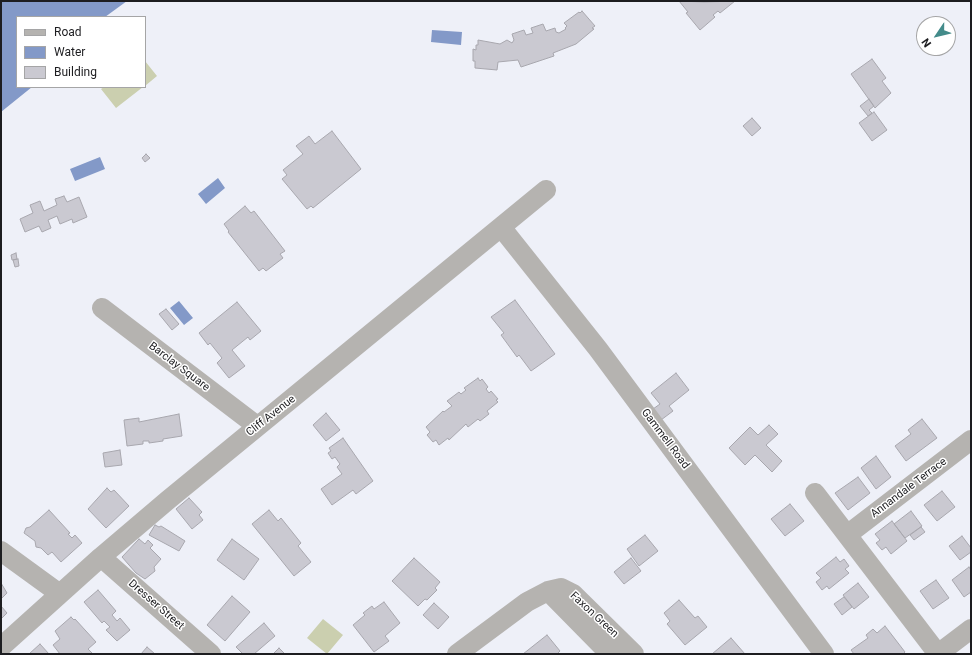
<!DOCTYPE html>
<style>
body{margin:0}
#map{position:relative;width:972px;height:655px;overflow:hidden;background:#eef0f8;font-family:Roboto,sans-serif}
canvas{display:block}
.frame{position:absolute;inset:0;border:2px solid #1d1d20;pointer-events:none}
.legend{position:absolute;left:16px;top:16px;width:130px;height:72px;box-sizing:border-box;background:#fff;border:1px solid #a5a5a6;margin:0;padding:5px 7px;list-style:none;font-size:12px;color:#1d1d20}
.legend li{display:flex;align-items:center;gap:8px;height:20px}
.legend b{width:20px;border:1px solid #a5a5a6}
.north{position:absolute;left:916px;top:16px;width:40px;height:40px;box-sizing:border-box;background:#fff;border:1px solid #a5a5a6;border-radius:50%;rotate:235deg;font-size:11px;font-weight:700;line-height:16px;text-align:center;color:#1d1d20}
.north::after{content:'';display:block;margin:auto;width:14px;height:18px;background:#438b8a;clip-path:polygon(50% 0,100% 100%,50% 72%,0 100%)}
</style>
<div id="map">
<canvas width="972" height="655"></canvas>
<div class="frame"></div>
<ul class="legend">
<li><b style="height:5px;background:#b5b3b0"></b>Road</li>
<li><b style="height:11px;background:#8399c8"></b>Water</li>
<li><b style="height:11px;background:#cac9d1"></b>Building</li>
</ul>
<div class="north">N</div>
</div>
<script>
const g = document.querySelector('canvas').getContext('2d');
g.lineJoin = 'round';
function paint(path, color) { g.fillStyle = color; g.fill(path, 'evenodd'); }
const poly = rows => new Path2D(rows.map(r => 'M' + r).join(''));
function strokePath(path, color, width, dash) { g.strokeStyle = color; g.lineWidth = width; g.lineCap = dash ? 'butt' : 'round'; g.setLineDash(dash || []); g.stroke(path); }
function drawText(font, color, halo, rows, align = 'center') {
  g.font = font + ' Roboto,sans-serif'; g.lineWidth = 3; g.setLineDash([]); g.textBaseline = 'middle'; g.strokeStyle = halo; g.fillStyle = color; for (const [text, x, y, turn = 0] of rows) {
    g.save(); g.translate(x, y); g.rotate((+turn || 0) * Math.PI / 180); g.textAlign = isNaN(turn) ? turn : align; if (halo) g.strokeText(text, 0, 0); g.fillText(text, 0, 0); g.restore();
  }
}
const green = poly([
 [145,61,157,76,145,86],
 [104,87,143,87,116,108,101,89],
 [323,619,343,635,327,654,307,638]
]);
const water = poly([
 [1,1,127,1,105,17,17,17,17,87,32,87,1,112],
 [432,30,462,32,461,45,431,42],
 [100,157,105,169,75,181,70,169],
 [218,178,225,188,206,204,198,194],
 [179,301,193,318,184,325,170,308]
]);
const building = poly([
 [679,1,704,2,735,1,720,13,718,11,713,15,715,17,700,30,686,13,688,12,679,1],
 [582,11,595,26,592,28,594,29,576,44,553,53,554,56,521,67,518,60,498,62,497,70,475,68,475,61,473,61,473,49,476,50,476,45,478,45,478,40,500,44,507,40,512,43,514,40,512,34,524,30,526,35,533,33,531,28,543,24,546,31,555,28,556,32,559,33,566,29,565,28,567,26,564,23,579,12,580,13,582,11],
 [872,59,886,78,882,81,891,93,875,108,851,74,872,59],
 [869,99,874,106,869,110,872,113,868,116,860,106,869,99],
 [874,112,887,130,872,141,859,123,874,112],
 [752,118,761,128,752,136,743,126,752,118],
 [332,131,361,169,313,208,311,206,307,209,282,179,287,175,283,170,303,154,296,146,309,136,315,144,332,131],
 [146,154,150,158,145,162,142,158,146,154],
 [64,196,67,202,79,197,87,217,73,223,72,219,60,224,57,216,48,220,51,228,42,232,39,226,25,232,20,219,33,213,30,205,40,201,44,211,57,205,55,199,64,196],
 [245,206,251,213,254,211,285,251,280,254,283,258,266,271,263,268,259,271,228,232,229,231,224,224,245,206],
 [16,253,17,259,12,260,11,255,16,253],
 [18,259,19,266,15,267,13,260,18,259],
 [515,300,555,354,531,371,519,355,517,357,501,335,504,333,491,317,515,300],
 [237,302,261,331,250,340,248,337,232,350,245,366,229,378,217,363,222,358,210,343,208,345,199,333,237,302],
 [166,309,179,324,172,330,159,314,166,309],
 [676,373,689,390,669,406,673,411,661,420,653,409,660,404,651,393,676,373],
 [478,378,480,381,482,379,488,387,486,389,489,393,491,391,498,399,496,400,498,402,487,411,489,414,480,421,478,419,468,427,466,424,449,440,448,438,439,445,436,440,433,442,427,435,430,432,426,427,443,411,444,412,452,406,447,401,459,392,461,394,466,390,464,388,478,378],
 [326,413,340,430,326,441,313,425,326,413],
 [179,414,182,436,163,439,163,441,149,443,149,441,143,441,143,444,127,446,124,420,139,418,139,422,179,414],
 [922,419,937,438,906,461,895,446,911,434,908,430,922,419],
 [769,425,778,434,766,445,782,461,772,472,755,455,745,465,729,448,750,427,758,435,769,425],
 [343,438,373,481,356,494,353,490,332,505,321,489,342,474,337,467,340,464,335,457,332,459,328,453,331,451,329,448,343,438],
 [120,450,122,465,105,467,103,453,120,450],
 [876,456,891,477,876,489,861,468,876,456],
 [858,477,870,493,848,510,835,493,858,477],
 [107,488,111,492,114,490,129,506,106,528,88,509,107,488],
 [942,491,955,507,937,521,924,505,942,491],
 [189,498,202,512,199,515,203,520,192,529,176,509,189,498],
 [790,504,804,521,785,536,771,519,790,504],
 [49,510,70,533,68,534,72,538,75,535,82,543,61,562,52,552,48,555,41,548,36,547,35,541,24,533,26,528,30,527,49,510],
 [269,510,278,521,281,518,301,543,298,546,311,562,294,576,252,524,269,510],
 [911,511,922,526,905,538,894,524,911,511],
 [892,521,907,541,891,554,886,547,882,550,876,543,880,540,875,534,892,521],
 [155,525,159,527,161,526,185,541,179,551,149,535,155,525],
 [921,527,925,532,914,540,910,535,921,527],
 [645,535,658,551,639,566,627,549,645,535],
 [962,536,971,548,971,552,960,560,949,546,962,536],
 [139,539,145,544,148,540,153,545,150,548,161,559,154,567,155,571,145,579,136,573,122,557,139,539],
 [232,539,259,559,244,580,217,560,232,539],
 [836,557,840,562,844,559,849,566,845,569,849,573,829,589,827,586,822,590,816,582,821,578,816,573,836,557],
 [414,558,440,582,435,588,437,590,427,600,425,599,418,606,392,581,414,558],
 [631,558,641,571,624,584,614,572,631,558],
 [969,567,971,570,971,592,964,597,952,580,969,567],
 [936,580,949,598,933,609,920,591,936,580],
 [1,583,7,593,1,599,1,583],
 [858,583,869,597,854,609,843,595,858,583],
 [98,590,116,611,112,615,117,621,120,618,130,630,117,641,106,630,110,627,104,621,102,623,84,602,98,590],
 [232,596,250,612,225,641,207,625,232,596],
 [844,597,852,607,842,615,834,604,844,597],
 [679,600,695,618,698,616,707,627,685,645,667,624,670,621,664,613,679,600],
 [384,602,400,623,385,636,389,641,374,652,353,625,365,615,363,613,372,606,374,609,384,602],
 [434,603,449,617,438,629,423,615,434,603],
 [1,606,7,613,1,619,1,606],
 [71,617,74,620,75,619,96,642,88,649,93,654,60,654,53,645,60,639,55,631,71,617],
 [264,623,275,636,254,654,243,654,236,647,264,623],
 [885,626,905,652,903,654,854,654,851,650,868,638,866,635,873,629,877,633,885,626],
 [547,635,560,651,557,654,523,654,547,635],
 [731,638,745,654,712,654,731,638],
 [40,644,49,654,29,654,40,644],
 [147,647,155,654,141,654,147,647],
 [279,648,285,654,273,654,279,648]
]);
const minor = poly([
 [501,227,598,349,824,654],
 [102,308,257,426],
 [815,493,938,654],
 [847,535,971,440],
 [1,551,60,594],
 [101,557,211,654],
 [548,591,610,654],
 [1,647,101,557,168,500,546,190],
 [457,654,527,602,548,591,561,588,573,594,634,654],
 [938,654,971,629]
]);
const streetNames = [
 ["Barclay Square",179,367,37],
 ["Cliff Avenue",271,416,-38],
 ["Gammell Road",665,439,53],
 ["Annandale Terrace",909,488,-37],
 ["Dresser Street",156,605,41],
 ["Faxon Green",594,615,43]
];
paint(green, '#cbcfaf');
paint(water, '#8399c8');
paint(building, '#cac9d1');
strokePath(building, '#a8a7ae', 1);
strokePath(minor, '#b5b3b0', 20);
drawText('11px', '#1d1d20', '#fff', streetNames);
</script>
